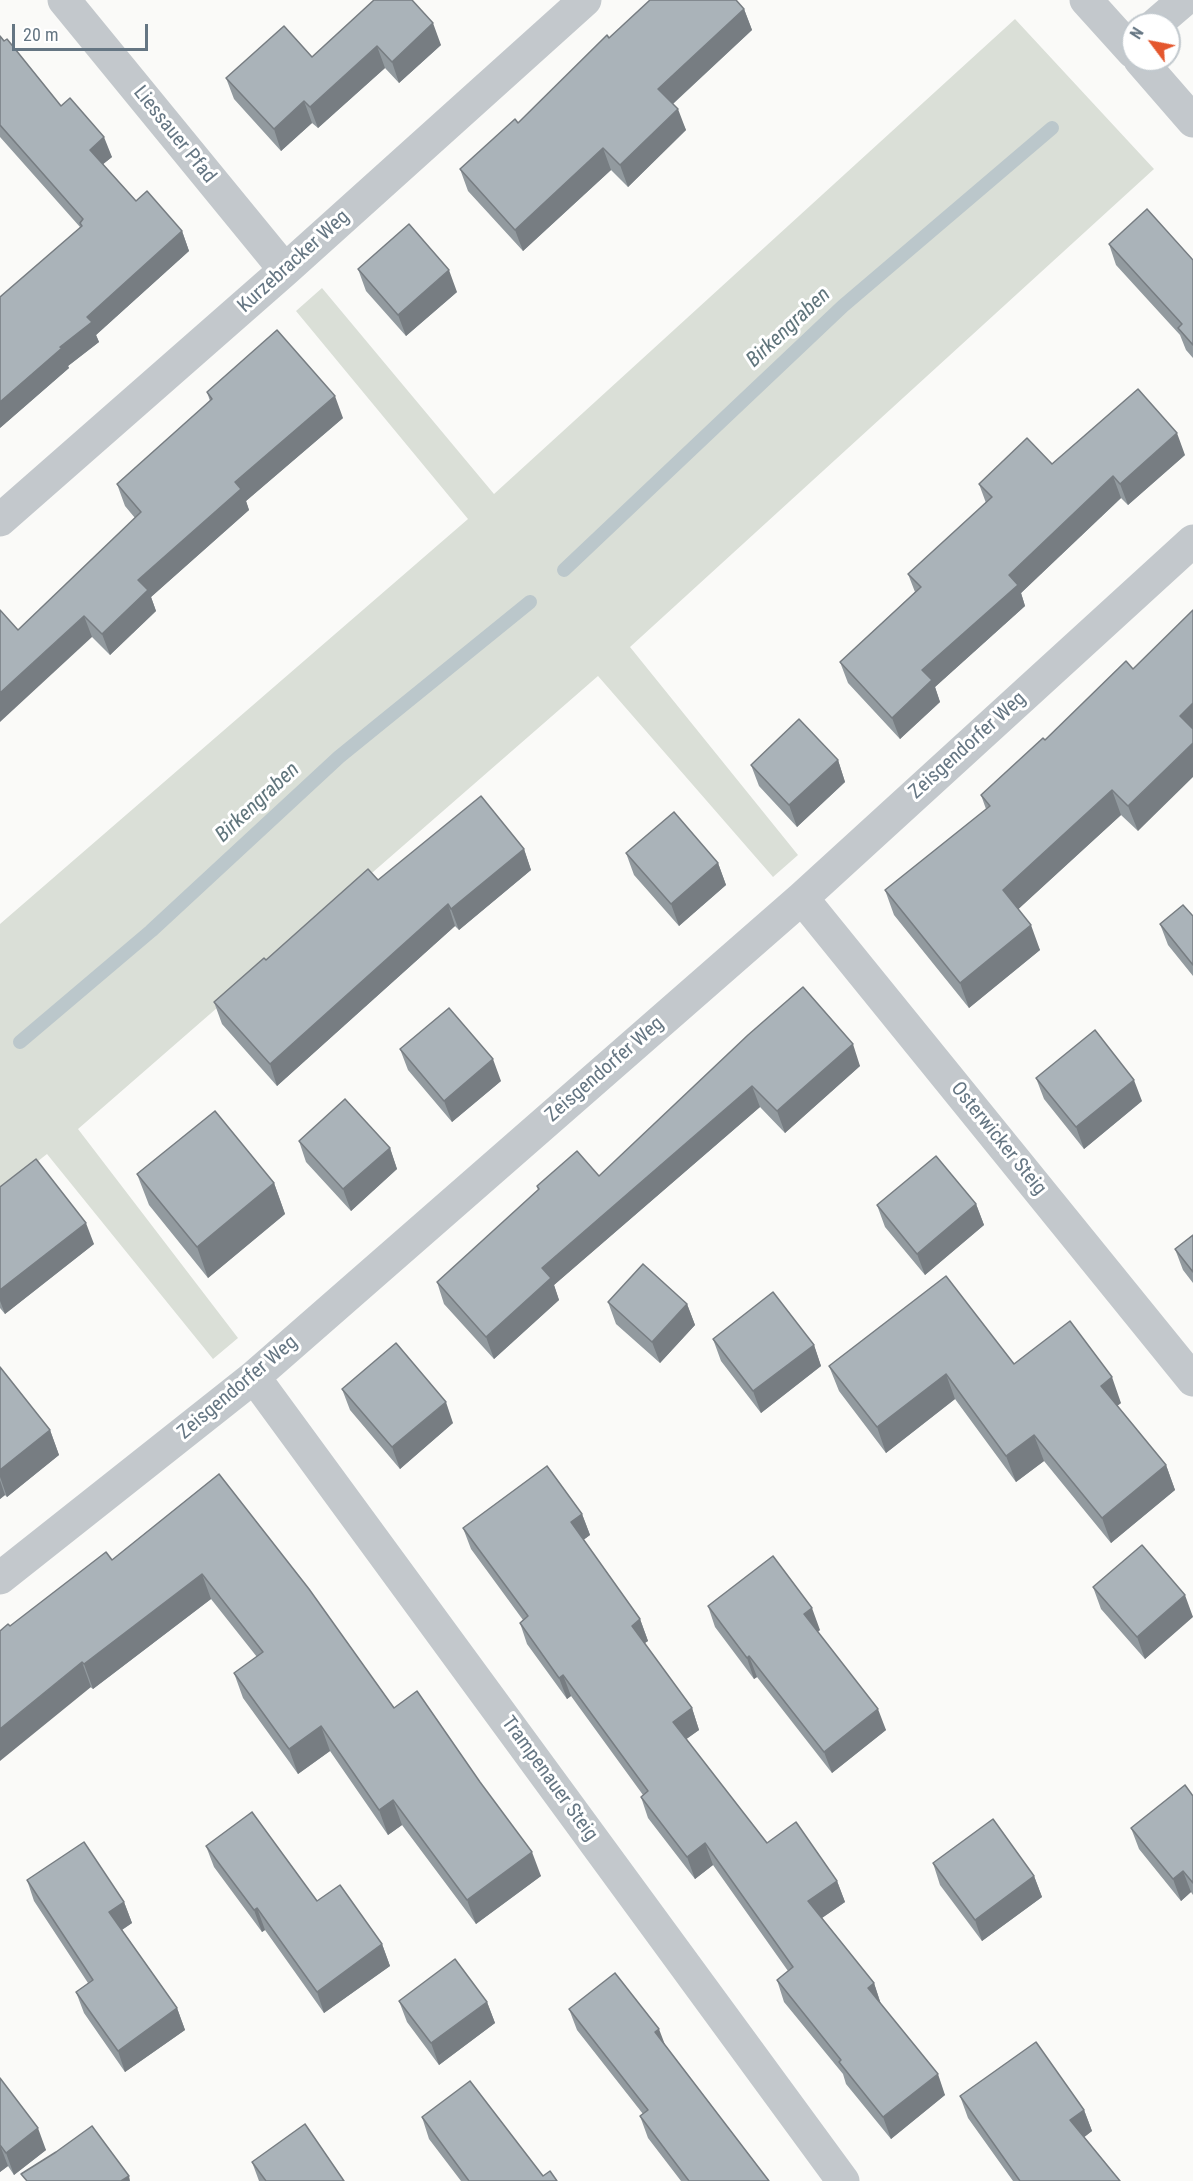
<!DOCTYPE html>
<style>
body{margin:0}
#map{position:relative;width:1193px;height:2181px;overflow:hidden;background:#fafaf8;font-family:"Roboto Condensed",sans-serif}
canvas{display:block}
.north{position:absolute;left:1121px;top:12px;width:60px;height:60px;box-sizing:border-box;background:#fff;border:2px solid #c1c8cd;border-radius:50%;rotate:302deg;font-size:16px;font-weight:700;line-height:24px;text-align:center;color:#657683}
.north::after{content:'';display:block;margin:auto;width:21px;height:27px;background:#e4572e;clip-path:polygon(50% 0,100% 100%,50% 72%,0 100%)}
.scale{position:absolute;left:12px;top:24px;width:136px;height:27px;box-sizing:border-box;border:3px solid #657683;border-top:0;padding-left:8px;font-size:18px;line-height:21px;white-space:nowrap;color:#657683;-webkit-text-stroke:4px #fff;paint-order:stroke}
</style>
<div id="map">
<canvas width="1193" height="2181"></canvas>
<div class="north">N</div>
<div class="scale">20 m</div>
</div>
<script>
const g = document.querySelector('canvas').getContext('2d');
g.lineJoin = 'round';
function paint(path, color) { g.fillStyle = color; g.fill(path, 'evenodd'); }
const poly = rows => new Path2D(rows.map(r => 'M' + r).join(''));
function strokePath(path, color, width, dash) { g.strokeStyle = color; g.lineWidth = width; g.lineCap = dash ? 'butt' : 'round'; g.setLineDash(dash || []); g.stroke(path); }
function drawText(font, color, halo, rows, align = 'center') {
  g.font = font + ' "Roboto Condensed",sans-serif'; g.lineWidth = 6; g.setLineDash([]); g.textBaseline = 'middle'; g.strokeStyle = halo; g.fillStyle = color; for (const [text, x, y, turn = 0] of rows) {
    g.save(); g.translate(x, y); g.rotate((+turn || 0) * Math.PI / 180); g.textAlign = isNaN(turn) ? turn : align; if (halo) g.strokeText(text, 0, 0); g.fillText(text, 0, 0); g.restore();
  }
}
const green = poly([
 [1015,19,1154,169,630,647,798,855,773,877,598,676,78,1129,238,1338,213,1359,47,1154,0,1191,0,924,468,519,296,311,322,288,494,494]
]);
const stream = poly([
 [564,570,843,306,1052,128],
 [20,1042,151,931,339,757,530,602]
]);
const street = poly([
 [64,0,285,270],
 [1086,0,1133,52],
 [1156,24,1184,0],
 [1140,60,1193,121],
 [0,520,285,270,585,0],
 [802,898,1193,1380],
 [254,1377,843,2181],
 [0,1578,254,1377,802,898,1193,541]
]);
const wall = poly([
 [374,0,441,45,399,83,385,68,318,128,312,123,281,151,234,99,226,78,312,57],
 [744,9,752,30,673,104,686,130,628,187,611,170,523,251,468,191,460,169,518,123,609,38],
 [0,36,61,106,112,157,103,164,136,201,182,231,189,251,96,335,99,342,68,366,69,368,0,428,80,227,0,137],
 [1109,244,1193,260,1193,358,1186,350,1180,335,1116,265],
 [358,269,457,292,406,336,366,291],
 [207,392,343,418,246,501,249,510,151,597,156,611,110,655,92,637,18,630,135,518,125,506,117,484,210,401],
 [1185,455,1128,505,1121,498,1021,593,1025,606,935,687,940,702,900,739,848,683,840,662,915,592,908,574,986,503,979,484,1052,464],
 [1126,661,1138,831,1121,815,1018,909,1040,950,969,1008,894,915,885,890,986,809,981,795,1045,740],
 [838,760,845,782,797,827,759,786,751,765],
 [524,849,531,870,459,930,455,926,277,1086,222,1024,214,1002,266,960,378,880],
 [626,853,718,863,726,885,679,926,634,875],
 [1193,916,1193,976,1168,945,1160,924],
 [803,987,860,1066,785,1133,760,1107,554,1285,559,1300,494,1359,444,1304,437,1282,538,1190,537,1186,599,1176],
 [400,1049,501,1081,452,1122,408,1070],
 [1036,1078,1142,1101,1084,1149,1044,1099],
 [299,1141,390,1148,397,1169,351,1211,306,1162],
 [137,1174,274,1183,285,1214,208,1278,149,1205],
 [0,1187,94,1244,5,1314,0,1308],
 [976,1204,984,1225,925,1275,885,1227,877,1205],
 [1193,1235,1193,1283,1183,1270,1175,1249],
 [608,1302,687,1304,695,1325,660,1363,616,1324],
 [713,1339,814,1345,821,1366,761,1413,721,1361],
 [1014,1364,1121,1403,1117,1406,1166,1465,1175,1490,1111,1543,1044,1461,1016,1482,955,1399,886,1453,839,1391,829,1366],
 [0,1367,50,1430,59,1455,7,1497,5,1495,0,1499],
 [342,1389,453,1423,400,1469,350,1410],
 [219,1474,394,1708,541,1876,476,1924,402,1825,388,1835,330,1751,298,1774,243,1698,234,1673,257,1657,211,1599,93,1689,10,1626,112,1560],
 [582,1514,590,1535,583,1540,640,1619,648,1641,644,1643,692,1708,699,1730,686,1739,767,1843,837,1881,845,1902,822,1918,874,1983,881,2004,945,2095,891,2139,846,2084,843,2074,784,2002,777,1980,788,1971,713,1865,695,1879,648,1818,641,1797,643,1795,571,1696,567,1699,527,1644,520,1623,523,1620,471,1549,463,1528],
 [1093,1587,1193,1616,1145,1659,1101,1609],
 [708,1606,820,1630,817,1632,886,1730,832,1773,757,1677,754,1679,715,1627],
 [1193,1796,1193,1895,1191,1892,1181,1901,1139,1849,1131,1828],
 [206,1846,317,1901,382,1944,390,1966,324,2013,265,1930,262,1932,214,1867],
 [933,1863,1034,1876,1042,1897,982,1941,940,1885],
 [27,1880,124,1902,132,1923,122,1930,177,2008,185,2030,125,2072,84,2013,76,1992,88,1983,34,1901],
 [399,2001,487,2002,495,2023,439,2065,407,2022],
 [569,2009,665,2045,769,2181,681,2181,648,2138,640,2116,643,2114,577,2030],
 [0,2078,46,2150,14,2175,8,2166,0,2172],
 [960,2096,1084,2110,1092,2131,1084,2137,1120,2181,1013,2181,968,2118],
 [422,2117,543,2176,557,2181,461,2181,429,2139],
 [252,2162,344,2181,259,2181]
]);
const shadedWall = poly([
 [744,9,752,30,666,110,658,89],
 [433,23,441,45,399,83,392,62],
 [377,46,385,68,318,128,310,107],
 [304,101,312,123,281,151,274,129],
 [678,109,686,130,628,187,620,165],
 [104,137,112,157,97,169,90,150],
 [603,148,611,170,523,251,515,230],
 [182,231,189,251,96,335,99,342,68,366,69,368,0,428,0,402,87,317],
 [449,270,457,292,406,336,398,315],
 [335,396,343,418,246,501,249,510,151,597,156,611,110,655,102,634,138,580,235,482],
 [1177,433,1185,455,1128,505,1120,484],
 [1113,476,1121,498,1021,593,1025,606,935,687,940,702,900,739,892,718,922,670,1009,575],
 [84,616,92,637,0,722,0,693],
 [1193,703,1193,736,1180,716],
 [1193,743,1193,777,1138,831,1128,806],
 [838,760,845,782,797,827,789,805],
 [1112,790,1121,815,1012,915,1003,890],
 [524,849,531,870,459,930,451,909],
 [718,863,726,885,679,926,671,904],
 [448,904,455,926,277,1086,270,1064],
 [1031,925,1040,950,969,1008,960,983],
 [853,1044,860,1066,785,1133,777,1111],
 [493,1059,501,1081,452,1122,444,1101],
 [1134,1080,1142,1101,1084,1149,1076,1127],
 [752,1086,760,1107,554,1285,559,1300,494,1359,486,1337,542,1268],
 [390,1148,397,1169,351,1211,343,1189],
 [274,1183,285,1214,208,1278,197,1247],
 [976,1204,984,1225,925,1275,917,1254],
 [86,1223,94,1244,5,1314,0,1301,0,1290],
 [687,1304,695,1325,660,1363,652,1342],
 [814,1345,821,1366,761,1413,753,1391],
 [946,1374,955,1399,886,1453,877,1427],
 [1112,1377,1121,1403,1110,1411,1101,1386],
 [446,1402,453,1423,400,1469,392,1447],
 [50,1430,59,1455,7,1497,0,1477,0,1470],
 [1034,1435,1044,1461,1016,1482,1006,1456],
 [1166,1465,1175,1490,1111,1543,1102,1518],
 [0,1480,5,1495,0,1499],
 [582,1514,590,1535,578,1544,571,1522],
 [202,1574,211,1599,93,1689,84,1664],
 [1185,1595,1193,1617,1145,1659,1137,1637],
 [812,1608,820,1630,812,1636,804,1614],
 [640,1619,648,1641,639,1647,632,1626],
 [749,1656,757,1677,754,1679,747,1658],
 [82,1662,91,1687,0,1761,0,1729],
 [563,1675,571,1696,567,1699,559,1678],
 [692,1708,699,1730,681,1743,673,1722],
 [878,1709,886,1730,832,1773,824,1752],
 [321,1726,330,1751,298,1774,289,1749],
 [393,1800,402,1825,388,1835,379,1810],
 [705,1843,713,1865,695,1879,687,1857],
 [532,1852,541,1876,476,1924,467,1900],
 [1183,1871,1191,1892,1181,1901,1173,1879],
 [1034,1876,1042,1897,982,1941,975,1920],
 [837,1881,845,1902,816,1922,808,1901],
 [124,1902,132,1923,117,1933,109,1912],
 [257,1908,265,1930,262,1932,254,1910],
 [382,1944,390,1966,324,2013,317,1992],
 [874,1983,881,2005,868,1988],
 [487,2002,495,2023,439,2065,431,2043],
 [177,2008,185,2030,125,2072,118,2051],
 [659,2029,667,2050,655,2032],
 [938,2074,945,2095,891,2139,883,2117],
 [1084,2110,1092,2131,1078,2142,1070,2120],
 [38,2128,46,2150,14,2175,6,2153],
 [0,2145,8,2166,0,2172],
 [129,2176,130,2181,121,2181]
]);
const building = poly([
 [374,0,412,0,433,23,392,62,377,46,310,107,304,101,274,129,226,78,284,26,312,57,374,0],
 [650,0,736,0,744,9,658,89,678,109,620,165,603,148,515,230,460,169,515,119,518,123,607,35,609,38,650,0],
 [0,36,4,41,7,39,61,106,70,98,104,137,90,150,136,201,147,191,182,231,87,317,92,322,60,347,62,348,0,402,0,297,82,226,80,223,83,219,0,125,0,36],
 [1147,209,1193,260,1193,345,1178,328,1182,324,1109,244,1147,209],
 [409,224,449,270,398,315,358,269,409,224],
 [277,330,335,396,235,482,241,489,138,580,148,590,102,634,84,616,0,693,0,610,18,630,141,512,117,484,212,399,207,392,277,330],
 [1138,389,1177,433,1120,484,1113,476,1009,575,1018,585,922,670,932,680,892,718,840,662,921,587,908,574,992,497,979,484,1027,438,1052,464,1138,389],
 [1193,610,1193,703,1180,716,1193,729,1193,743,1128,806,1112,790,1003,890,1031,925,960,983,885,890,990,806,981,795,1043,738,1045,740,1126,661,1133,669,1193,610],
 [799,719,838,760,789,805,751,765,799,719],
 [481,796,524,849,451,909,448,904,270,1064,214,1002,264,958,266,960,368,869,378,880,481,796],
 [674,812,718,863,671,904,626,853,674,812],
 [1183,905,1193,916,1193,965,1160,924,1183,905],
 [803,987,853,1044,777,1111,752,1086,542,1268,551,1278,486,1337,437,1282,539,1189,537,1186,577,1151,599,1176,748,1035,803,987],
 [449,1008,493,1059,444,1101,400,1049,449,1008],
 [1095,1030,1134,1080,1076,1127,1036,1078,1095,1030],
 [345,1099,390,1148,343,1189,299,1141,345,1099],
 [215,1111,274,1183,197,1247,137,1174,215,1111],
 [936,1156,976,1204,917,1254,877,1205,936,1156],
 [36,1159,86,1223,0,1290,0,1187,36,1159],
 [1193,1235,1193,1272,1175,1249,1193,1235],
 [643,1264,687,1304,652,1342,608,1302,643,1264],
 [946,1276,1014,1364,1070,1321,1112,1377,1101,1386,1166,1465,1102,1518,1034,1435,1006,1456,946,1374,877,1427,829,1366,946,1276],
 [773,1292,814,1345,753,1391,713,1339,773,1292],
 [396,1343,446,1402,392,1447,342,1389,396,1343],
 [0,1367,50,1430,0,1470,0,1367],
 [547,1466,582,1514,571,1522,640,1619,632,1626,692,1708,673,1722,767,1843,796,1822,837,1881,808,1901,874,1983,868,1988,938,2074,883,2117,839,2062,841,2060,777,1980,793,1967,705,1843,687,1857,641,1797,648,1791,563,1675,559,1678,520,1623,528,1616,463,1528,547,1466],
 [219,1474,309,1589,394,1708,417,1691,480,1782,532,1852,467,1900,393,1800,379,1810,321,1726,289,1749,234,1673,263,1652,202,1574,84,1664,82,1662,0,1729,0,1631,8,1624,10,1626,106,1552,112,1560,219,1474],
 [1142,1545,1185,1595,1137,1637,1093,1587,1142,1545],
 [773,1556,812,1608,804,1614,878,1709,824,1752,749,1656,747,1658,708,1606,773,1556],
 [1185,1785,1193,1796,1193,1883,1183,1871,1173,1879,1131,1828,1185,1785],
 [252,1812,317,1901,340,1885,382,1944,317,1992,257,1908,254,1910,206,1846,252,1812],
 [993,1819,1034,1876,975,1920,933,1863,993,1819],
 [84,1842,124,1902,109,1912,177,2008,118,2051,76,1992,93,1980,27,1880,84,1842],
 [455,1959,487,2002,431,2043,399,2001,455,1959],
 [615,1973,659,2029,655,2032,769,2181,689,2181,640,2116,648,2110,569,2009,615,1973],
 [1036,2042,1084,2110,1070,2120,1120,2181,1020,2181,960,2096,1036,2042],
 [0,2078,38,2128,6,2153,0,2145,0,2078],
 [470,2081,543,2176,550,2171,557,2181,469,2181,422,2117,470,2081],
 [305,2124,344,2181,266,2181,252,2162,305,2124],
 [92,2126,129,2176,121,2181,27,2181,21,2174,56,2152,92,2126]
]);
const streetNames = [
 ["Liessauer Pfad",174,135,51],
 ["Kurzebracker Weg",294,262,-42],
 ["Zeisgendorfer Weg",968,746,-42],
 ["Zeisgendorfer Weg",605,1070,-41],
 ["Osterwicker Steig",998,1139,51],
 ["Zeisgendorfer Weg",238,1388,-40],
 ["Trampenauer Steig",549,1779,54]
];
const waterNames = [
 ["Birkengraben",789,328,-43],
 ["Birkengraben",258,803,-43]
];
paint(green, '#dadfd7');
strokePath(stream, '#bbc7cb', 14);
strokePath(street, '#c3c8cc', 33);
paint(wall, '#929a9f');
paint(shadedWall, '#777d82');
paint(building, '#aab3b9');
strokePath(building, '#777d82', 1.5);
drawText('20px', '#657683', '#fff', streetNames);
drawText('italic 21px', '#60757c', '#fff', waterNames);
</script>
